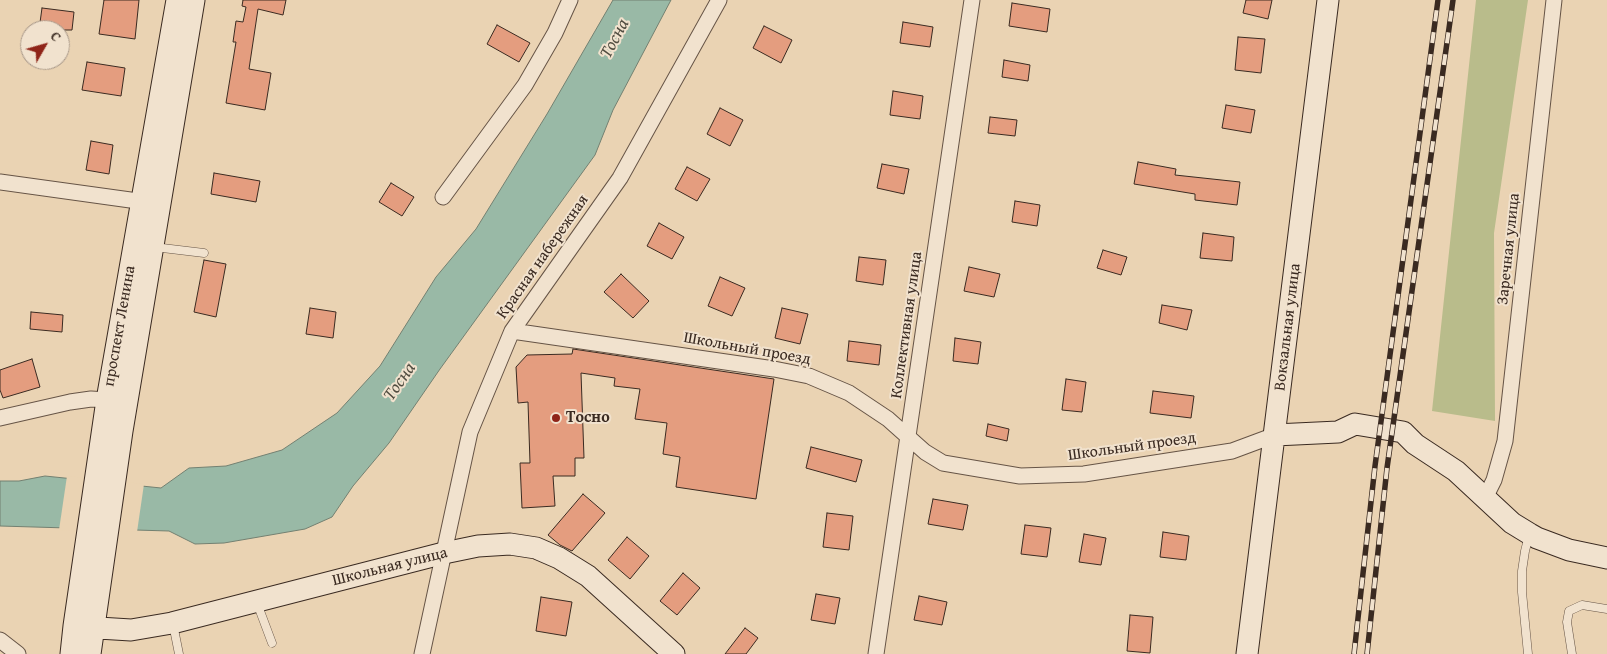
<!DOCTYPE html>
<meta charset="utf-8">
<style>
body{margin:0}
#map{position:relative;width:1607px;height:654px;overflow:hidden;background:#ead3b3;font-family:"Gentium Book Plus",serif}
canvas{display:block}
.north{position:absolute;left:20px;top:20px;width:50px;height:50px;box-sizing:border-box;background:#f1e2ce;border:1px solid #a89889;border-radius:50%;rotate:52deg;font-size:14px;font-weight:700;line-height:20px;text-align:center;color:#3a2a21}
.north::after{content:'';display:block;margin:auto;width:18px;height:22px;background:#8f2418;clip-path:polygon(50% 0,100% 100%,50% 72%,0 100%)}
</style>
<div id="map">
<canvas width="1607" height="654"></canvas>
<div class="north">С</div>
</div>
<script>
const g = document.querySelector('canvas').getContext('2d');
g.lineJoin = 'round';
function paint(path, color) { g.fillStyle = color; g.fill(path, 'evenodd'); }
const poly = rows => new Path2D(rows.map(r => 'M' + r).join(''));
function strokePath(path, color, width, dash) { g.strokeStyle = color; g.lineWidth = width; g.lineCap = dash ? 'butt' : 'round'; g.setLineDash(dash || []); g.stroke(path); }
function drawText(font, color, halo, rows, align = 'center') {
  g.font = font + ' "Gentium Book Plus",serif'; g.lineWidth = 4; g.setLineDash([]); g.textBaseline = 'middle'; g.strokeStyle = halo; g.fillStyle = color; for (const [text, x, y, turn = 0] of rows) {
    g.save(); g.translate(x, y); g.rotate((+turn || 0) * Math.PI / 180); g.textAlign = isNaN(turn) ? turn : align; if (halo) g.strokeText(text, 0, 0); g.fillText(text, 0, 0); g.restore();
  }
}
const green = poly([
 [1476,0,1528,0,1494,233,1495,421,1432,411]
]);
const water = poly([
 [613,0,671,0,613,110,595,155,440,369,389,443,353,486,332,517,305,529,224,543,195,544,169,531,0,526,0,481,19,481,45,476,161,488,189,468,226,466,282,450,337,413,380,366,436,277,476,229,547,114,613,0]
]);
const pier = poly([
 [67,476,144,484,137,532,59,530]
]);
const building = poly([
 [104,0,139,0,135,39,99,34,104,0],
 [243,0,286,0,283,15,258,9,249,69,271,73,265,110,226,103,236,42,233,42,236,21,243,22,246,7,242,6,243,0],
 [1246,0,1272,0,1268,19,1243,13,1246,0],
 [1012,3,1050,9,1047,32,1009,26,1012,3],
 [42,8,74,12,72,30,39,30,42,8],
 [903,22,933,27,930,47,900,43,903,22],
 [497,25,530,43,519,62,487,44,497,25],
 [764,26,792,40,781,63,753,48,764,26],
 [1238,37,1265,39,1261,73,1235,70,1238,37],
 [1004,60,1030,65,1028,81,1002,77,1004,60],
 [87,62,125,68,121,96,82,90,87,62],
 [893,91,923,96,920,119,890,115,893,91],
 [1226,105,1255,110,1251,133,1222,128,1226,105],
 [720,108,743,120,730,146,707,134,720,108],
 [990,117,1017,120,1015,136,988,133,990,117],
 [91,141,113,145,109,174,86,170,91,141],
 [1138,162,1176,169,1175,175,1240,182,1237,205,1195,200,1195,194,1134,184,1138,162],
 [882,164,909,169,904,194,877,188,882,164],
 [687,167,710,179,697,201,675,189,687,167],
 [214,173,260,181,256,202,211,194,214,173],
 [391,183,414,197,402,216,379,202,391,183],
 [1015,201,1040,205,1037,226,1012,222,1015,201],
 [659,223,684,237,672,259,647,246,659,223],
 [1203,233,1234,237,1232,261,1200,258,1203,233],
 [1103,250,1127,257,1121,275,1097,268,1103,250],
 [859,257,886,260,883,285,856,281,859,257],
 [204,260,226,264,216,317,194,312,204,260],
 [969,267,1000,274,994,297,964,291,969,267],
 [621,274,649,301,633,318,604,292,621,274],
 [720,277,745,288,732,316,708,306,720,277],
 [1162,305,1192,310,1187,330,1159,323,1162,305],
 [310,308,336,312,333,338,306,334,310,308],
 [782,308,808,314,800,344,775,338,782,308],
 [31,312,63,315,62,332,30,329,31,312],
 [955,338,981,342,978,364,953,361,955,338],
 [849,341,881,345,879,365,847,361,849,341],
 [573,349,774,379,756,499,676,487,680,457,663,454,667,423,635,419,640,389,614,386,615,378,581,373,584,458,575,458,575,476,553,476,555,506,522,508,520,463,530,463,528,402,518,403,516,367,527,355,572,354,573,349],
 [32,359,40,387,3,398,0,390,0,370,32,359],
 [1066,379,1086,382,1082,412,1062,410,1066,379],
 [1153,391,1194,396,1191,418,1150,413,1153,391],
 [988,424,1009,429,1007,441,986,436,988,424],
 [811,447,862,460,856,482,806,468,811,447],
 [583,494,605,513,572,551,560,545,548,535,583,494],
 [933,499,968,505,963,530,928,524,933,499],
 [827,513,853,516,849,550,823,547,827,513],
 [1025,525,1051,528,1047,557,1021,554,1025,525],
 [1163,532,1189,536,1186,560,1160,557,1163,532],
 [1084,534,1106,538,1101,565,1079,562,1084,534],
 [627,537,649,556,630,579,608,560,627,537],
 [683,573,700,588,677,615,660,601,683,573],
 [816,594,840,598,835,624,811,620,816,594],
 [919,596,947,602,942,625,914,620,919,596],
 [541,597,572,602,566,636,536,631,541,597],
 [1130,615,1153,617,1150,653,1127,651,1130,615],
 [745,628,758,638,746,654,725,654,745,628]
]);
const lane = poly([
 [154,247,204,253],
 [257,603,272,643],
 [173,624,179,654],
 [1528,654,1522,592,1522,571,1525,551,1529,535],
 [1572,654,1567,622,1569,611,1582,605,1607,609]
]);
const street = poly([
 [0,182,152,203],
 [443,197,525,85,555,33,570,0],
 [512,331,774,369,809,376,849,393,888,419,925,452,943,463,1020,476,1084,474,1232,451,1275,435],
 [0,418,70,402,91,399,107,400],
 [1485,498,1494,480,1505,441,1554,0],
 [0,640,18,654],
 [422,654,470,432,512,331,620,178,719,0],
 [876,654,972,0]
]);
const secondary = poly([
 [1275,435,1338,432,1355,424,1403,432,1415,444,1456,471,1512,523,1530,534,1537,538,1569,550,1607,558],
 [82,627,131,630,172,623,444,553,478,546,510,544,536,548,559,558,588,576,674,654],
 [71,654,74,626,107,400,177,0],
 [90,654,122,431,194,0],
 [1247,654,1328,0]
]);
const rail = poly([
 [1354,654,1375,466,1438,0],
 [1367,654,1387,468,1453,0]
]);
const markers = [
 [556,418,5,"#8f2418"]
];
const streetNames = [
 ["Заречная улица",1509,249,-84],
 ["Красная набережная",543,257,-55],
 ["Коллективная улица",907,325,-82],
 ["проспект Ленина",120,326,-80],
 ["Вокзальная улица",1288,327,-83],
 ["Школьный проезд",747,349,10],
 ["Школьный проезд",1132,447,-8],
 ["Школьная улица",390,567,-14]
];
const poiNames = [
 ["Тосно",566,418]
];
const waterNames = [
 ["Тосна",615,39,-62],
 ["Тосна",400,382,-55]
];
paint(green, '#b9bc8b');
paint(water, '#99b9a6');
strokePath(water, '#738071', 1);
paint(pier, '#ead3b3');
paint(building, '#e49d7f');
strokePath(building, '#3a2a21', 1);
strokePath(lane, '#665446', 9);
strokePath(street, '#665446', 17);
strokePath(secondary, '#3a2a21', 23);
strokePath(lane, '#f1e2ce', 8);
strokePath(street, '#f1e2ce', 15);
strokePath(secondary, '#f1e2ce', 21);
strokePath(rail, '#3a2a21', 5.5);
strokePath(rail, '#f1e2ce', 4, [11]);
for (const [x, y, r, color] of markers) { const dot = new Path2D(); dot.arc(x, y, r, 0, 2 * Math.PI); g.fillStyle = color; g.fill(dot); strokePath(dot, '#f1e2ce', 2); }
drawText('16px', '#3a2a21', '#f1e2ce', streetNames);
drawText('bold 16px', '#3a2a21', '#f1e2ce', poiNames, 'left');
drawText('italic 18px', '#524e42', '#f1e2ce', waterNames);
</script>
